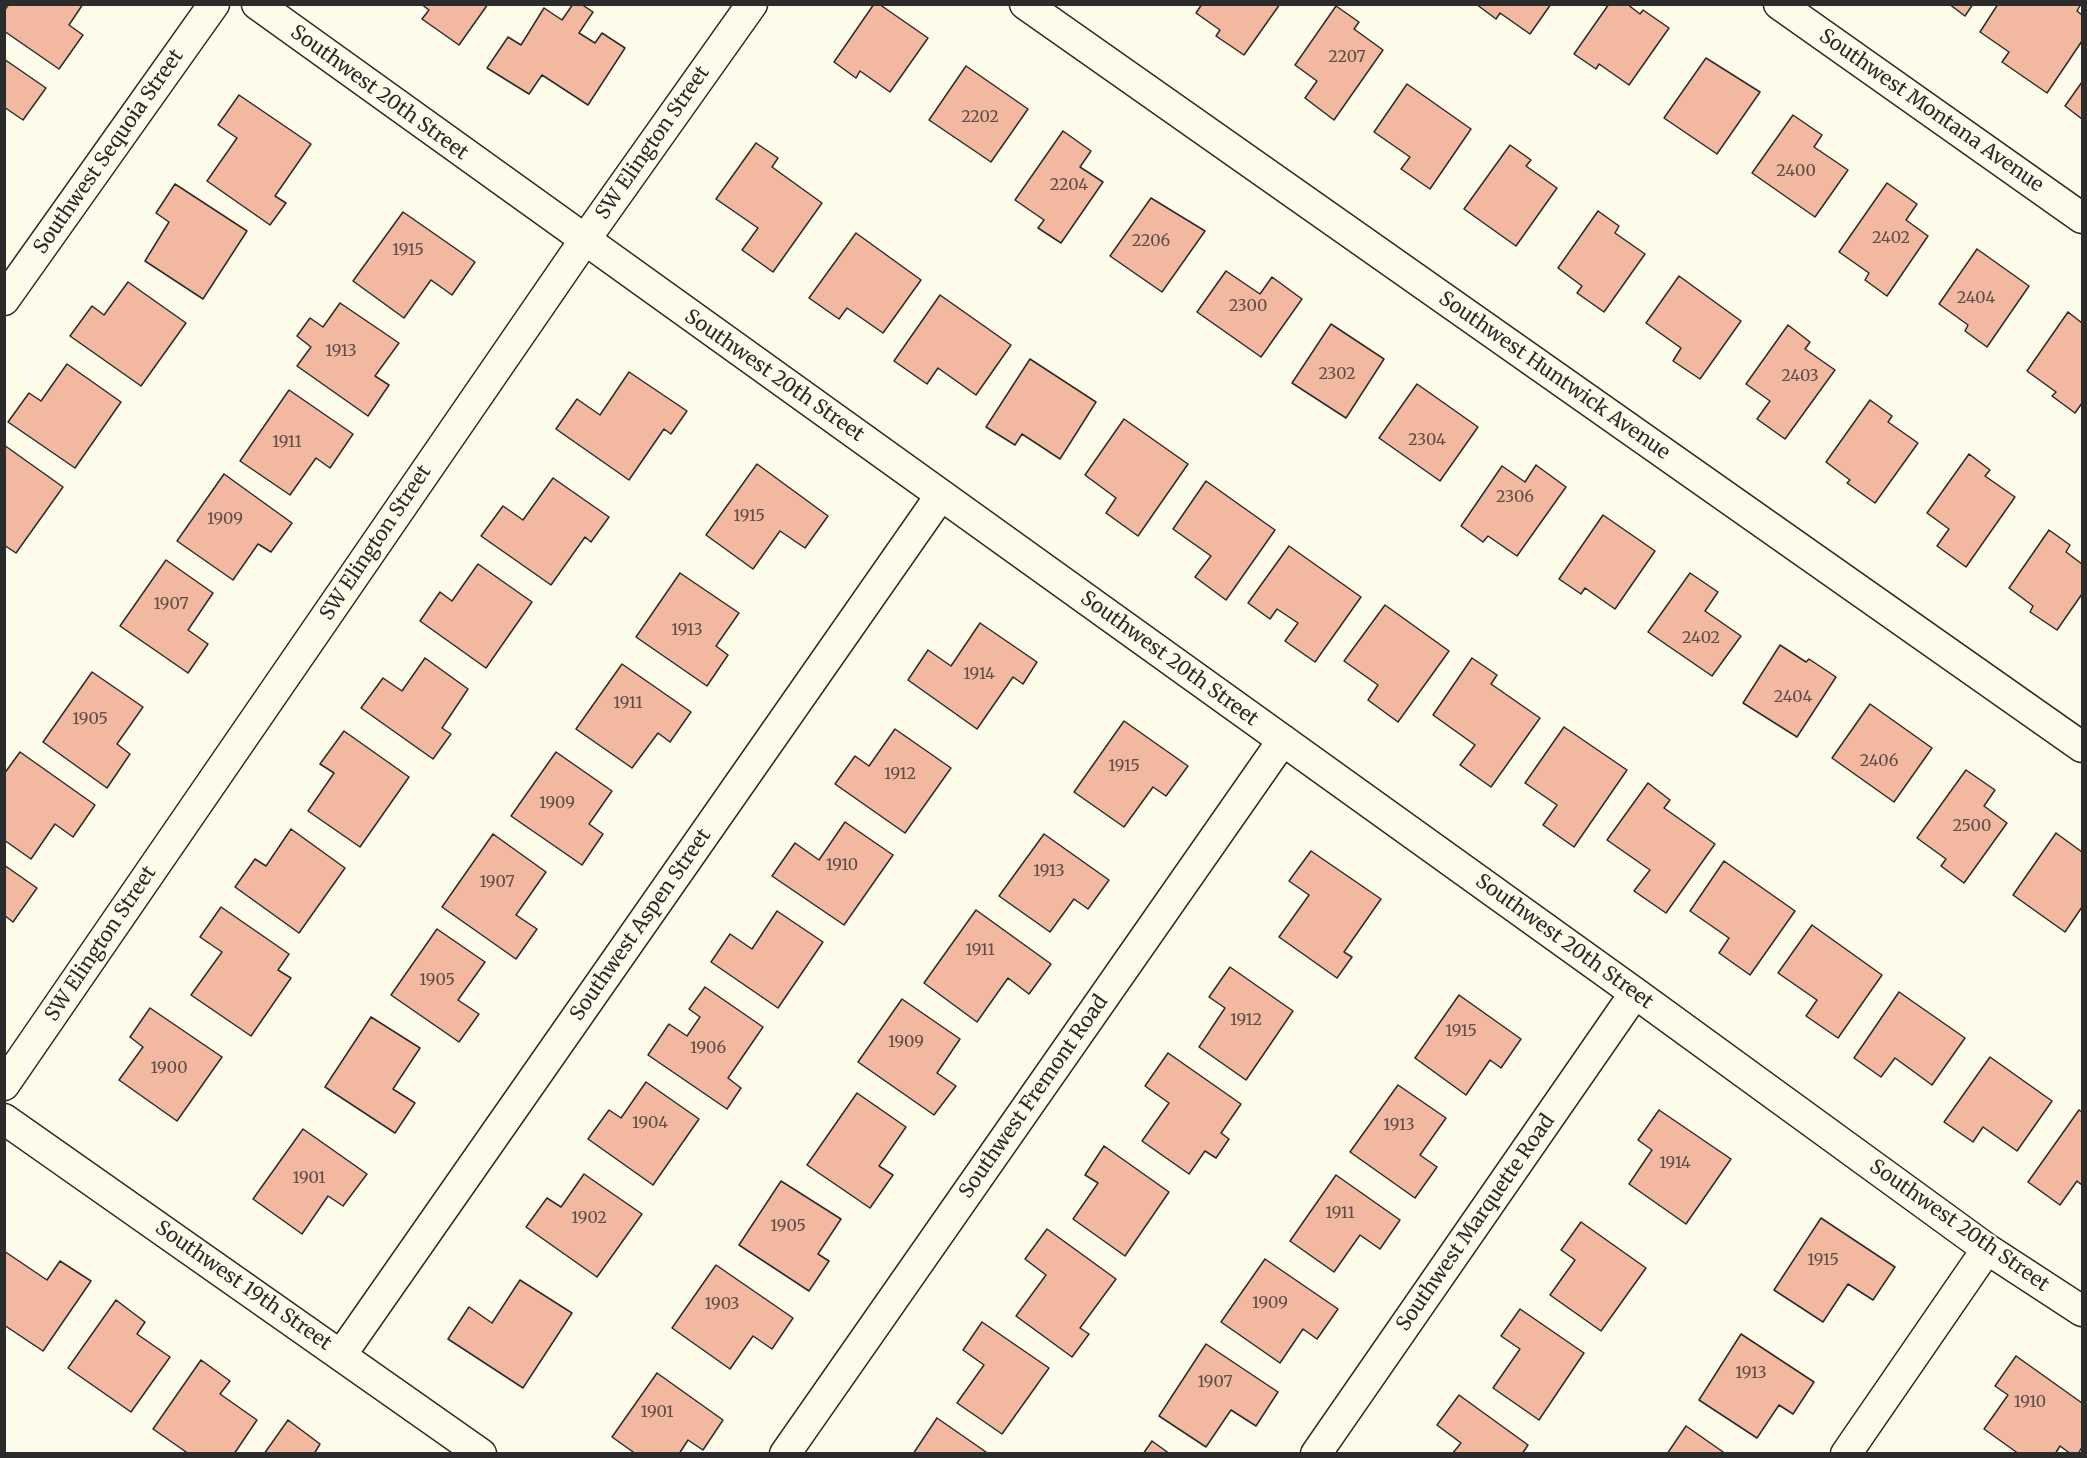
<!DOCTYPE html>
<style>
body{margin:0}
#map{position:relative;width:2087px;height:1458px;overflow:hidden;background:#fdfbea;font-family:Merriweather,serif}
canvas{display:block}
.frame{position:absolute;inset:0;border:6px solid #2b2b2b;pointer-events:none}
</style>
<div id="map">
<canvas width="2087" height="1458"></canvas>
<div class="frame"></div>
</div>
<script>
const g = document.querySelector('canvas').getContext('2d');
g.lineJoin = 'round';
function paint(path, color) { g.fillStyle = color; g.fill(path, 'evenodd'); }
const poly = rows => new Path2D(rows.map(r => 'M' + r).join(''));
function strokePath(path, color, width, dash) { g.strokeStyle = color; g.lineWidth = width; g.lineCap = dash ? 'butt' : 'round'; g.setLineDash(dash || []); g.stroke(path); }
function drawText(font, color, halo, rows, align = 'center') {
  g.font = font + ' Merriweather,serif'; g.lineWidth = 4.5; g.setLineDash([]); g.textBaseline = 'middle'; g.strokeStyle = halo; g.fillStyle = color; for (const [text, x, y, turn = 0] of rows) {
    g.save(); g.translate(x, y); g.rotate((+turn || 0) * Math.PI / 180); g.textAlign = isNaN(turn) ? turn : align; if (halo) g.strokeText(text, 0, 0); g.fillText(text, 0, 0); g.restore();
  }
}
const building = poly([
 [9,4,83,4,69,25,83,35,59,69,4,31,4,11,9,4],
 [421,4,488,4,459,45,422,19,429,10,421,4],
 [573,4,581,4,593,12,579,33,595,43,602,33,625,48,588,105,542,75,529,94,487,68,508,37,521,45,544,8,562,20,573,4],
 [874,4,879,4,928,38,890,92,860,71,856,78,834,62,874,4],
 [1202,4,1280,4,1244,55,1216,36,1220,30,1196,13,1202,4],
 [1476,4,1551,4,1530,34,1500,13,1496,19,1476,4],
 [1609,4,1627,4,1640,14,1643,10,1669,28,1629,85,1599,64,1596,69,1574,54,1609,4],
 [1949,4,1973,4,1965,16,1949,4],
 [1998,4,2081,4,2077,11,2082,15,2082,41,2047,93,2002,62,2009,52,1980,32,1998,4],
 [1336,6,1359,22,1354,29,1383,50,1334,120,1305,98,1317,81,1295,65,1336,6],
 [1706,58,1760,92,1717,154,1664,118,1706,58],
 [4,59,46,88,23,120,4,107,4,59],
 [966,66,1028,109,991,162,929,120,966,66],
 [2082,82,2082,119,2065,106,2082,82],
 [1407,84,1471,129,1430,189,1401,169,1410,157,1374,132,1407,84],
 [239,95,311,144,275,196,286,203,270,225,207,181,237,138,218,125,239,95],
 [1793,115,1822,135,1814,147,1848,170,1815,217,1752,173,1793,115],
 [1063,131,1091,151,1080,167,1103,182,1061,243,1038,228,1044,220,1015,200,1063,131],
 [756,143,778,158,772,167,822,203,773,272,742,250,758,228,716,199,756,143],
 [1510,145,1531,160,1526,166,1557,188,1516,246,1464,209,1510,145],
 [1887,183,1917,204,1906,220,1928,236,1887,296,1865,280,1869,273,1839,252,1887,183],
 [175,184,247,231,203,299,145,261,169,222,156,213,175,184],
 [1151,198,1205,231,1162,292,1110,256,1151,198],
 [1598,211,1619,226,1615,233,1645,254,1604,312,1577,293,1582,286,1558,268,1598,211],
 [403,212,475,262,452,295,431,280,404,318,353,281,403,212],
 [856,233,921,280,883,333,847,308,839,319,809,298,856,233],
 [1977,249,2029,286,1987,347,1965,331,1968,325,1939,304,1977,249],
 [1226,271,1260,294,1272,277,1302,299,1261,357,1197,312,1226,271],
 [1679,276,1741,321,1700,379,1673,361,1681,348,1646,323,1679,276],
 [128,282,186,323,141,386,70,336,92,306,104,315,128,282],
 [940,295,1011,345,976,395,938,368,927,384,894,361,940,295],
 [340,303,399,343,375,376,389,385,368,416,297,366,311,347,297,336,310,318,323,327,340,303],
 [2068,312,2082,323,2082,403,2075,413,2052,396,2056,392,2027,371,2068,312],
 [1331,324,1384,359,1346,418,1292,383,1331,324],
 [1788,325,1810,342,1805,349,1835,370,1785,439,1757,419,1770,401,1746,384,1788,325],
 [1030,359,1096,402,1060,459,1022,434,1015,445,986,427,1030,359],
 [67,364,121,402,75,468,8,422,29,393,41,401,67,364],
 [629,372,687,411,671,434,664,429,629,480,556,429,577,399,600,415,629,372],
 [1417,384,1478,427,1440,481,1379,438,1417,384],
 [289,390,353,434,330,468,316,458,290,495,240,461,289,390],
 [1870,400,1892,416,1888,422,1918,443,1875,503,1847,483,1850,480,1826,462,1870,400],
 [1124,419,1188,464,1138,536,1106,513,1116,498,1085,475,1124,419],
 [4,445,63,487,16,553,4,545,4,445],
 [1969,454,1990,470,1985,476,2015,497,1966,567,1937,546,1949,529,1927,513,1969,454],
 [757,464,828,516,805,548,780,531,753,569,706,535,757,464],
 [1536,465,1566,487,1517,556,1488,536,1483,542,1461,526,1502,466,1525,482,1536,465],
 [224,474,292,523,271,552,258,544,233,580,177,541,224,474],
 [553,478,609,517,591,542,585,537,551,585,481,536,503,506,523,520,553,478],
 [1206,481,1275,530,1226,600,1195,577,1211,556,1173,529,1206,481],
 [1603,515,1655,551,1615,609,1585,588,1581,594,1559,579,1603,515],
 [2049,530,2070,545,2066,552,2082,564,2082,594,2057,630,2030,612,2033,606,2009,588,2049,530],
 [1289,546,1361,597,1315,662,1285,641,1298,623,1277,609,1270,619,1248,603,1289,546],
 [166,560,213,593,188,630,208,644,188,673,120,626,166,560],
 [478,564,532,602,486,668,420,621,440,592,452,601,478,564],
 [680,573,739,613,716,646,728,655,707,686,636,637,680,573],
 [1690,573,1718,592,1705,611,1741,636,1712,676,1648,632,1690,573],
 [1385,605,1449,651,1398,722,1368,700,1378,685,1344,661,1385,605],
 [980,623,1037,662,1023,684,1013,677,977,729,908,680,928,650,951,666,980,623],
 [1780,645,1806,662,1809,659,1836,677,1797,737,1743,703,1780,645],
 [425,658,468,689,442,728,451,734,433,759,361,708,383,678,402,691,425,658],
 [1472,658,1497,675,1491,684,1540,718,1491,787,1460,765,1475,745,1433,715,1472,658],
 [622,664,691,712,670,742,658,733,632,768,576,729,622,664],
 [92,672,143,707,117,744,130,754,107,788,43,742,92,672],
 [1870,704,1932,748,1894,802,1832,758,1870,704],
 [1124,721,1188,766,1166,796,1153,787,1124,827,1074,792,1124,721],
 [1564,727,1627,770,1574,847,1543,825,1557,805,1525,783,1564,727],
 [895,729,951,768,905,833,835,784,855,756,869,766,895,729],
 [344,731,409,777,360,847,308,811,334,773,320,764,344,731],
 [20,752,95,805,73,837,55,824,31,859,4,840,4,774,20,752],
 [556,752,612,791,589,824,603,834,582,865,511,816,556,752],
 [1966,770,1995,790,1984,806,2007,823,1964,883,1941,866,1946,859,1917,838,1966,770],
 [1648,783,1670,800,1664,808,1715,844,1666,913,1634,891,1650,870,1607,840,1648,783],
 [845,822,893,855,844,925,772,876,795,843,819,860,845,822],
 [291,829,345,868,299,933,235,887,255,859,266,866,291,829],
 [2056,833,2082,852,2082,907,2065,932,2013,895,2056,833],
 [493,834,546,872,516,915,537,929,516,959,442,907,493,834],
 [1044,834,1109,880,1088,909,1074,899,1050,932,999,896,1044,834],
 [1311,851,1381,899,1344,952,1352,957,1337,978,1279,937,1309,895,1289,881,1311,851],
 [1724,861,1795,911,1750,975,1719,953,1729,938,1690,911,1724,861],
 [4,865,37,888,13,922,4,915,4,865],
 [221,907,289,954,278,970,291,978,251,1036,191,995,222,952,200,937,221,907],
 [976,910,1051,964,1029,994,1008,978,977,1022,924,983,976,910],
 [777,911,823,942,778,1008,711,962,730,934,752,949,777,911],
 [1812,925,1882,975,1838,1038,1806,1016,1817,1000,1778,973,1812,925],
 [437,929,485,962,458,1000,479,1014,459,1042,391,995,437,929],
 [1230,967,1293,1011,1246,1080,1199,1047,1225,1008,1209,997,1230,967],
 [705,987,763,1027,728,1078,741,1088,727,1109,648,1055,669,1024,687,1036,700,1017,689,1009,705,987],
 [1899,992,1965,1038,1932,1085,1895,1058,1881,1077,1854,1058,1899,992],
 [1459,995,1521,1039,1501,1068,1490,1060,1466,1095,1415,1058,1459,995],
 [902,999,960,1039,937,1073,956,1086,934,1115,858,1062,902,999],
 [150,1008,222,1057,177,1121,119,1080,143,1047,130,1037,150,1008],
 [371,1017,420,1048,393,1089,415,1103,395,1133,325,1087,371,1017],
 [1168,1053,1241,1104,1221,1133,1229,1139,1216,1158,1205,1151,1189,1174,1142,1141,1169,1103,1145,1086,1168,1053],
 [1990,1057,2052,1101,2017,1151,1983,1127,1973,1142,1944,1122,1990,1057],
 [646,1082,699,1119,653,1185,588,1139,609,1110,621,1118,646,1082],
 [1398,1085,1446,1118,1420,1155,1437,1167,1415,1198,1350,1152,1398,1085],
 [857,1093,906,1127,879,1166,893,1175,870,1208,807,1165,857,1093],
 [1659,1110,1731,1159,1686,1224,1629,1184,1652,1150,1638,1140,1659,1110],
 [2079,1110,2082,1112,2082,1185,2077,1181,2060,1205,2028,1182,2079,1110],
 [303,1129,367,1174,343,1206,328,1196,302,1234,253,1199,303,1129],
 [1104,1146,1169,1192,1125,1256,1073,1219,1098,1183,1085,1175,1104,1146],
 [584,1174,642,1214,597,1277,526,1227,547,1198,561,1207,584,1174],
 [1336,1175,1400,1220,1380,1249,1360,1235,1334,1272,1290,1241,1336,1175],
 [781,1181,841,1219,818,1254,829,1261,809,1291,739,1245,781,1181],
 [1821,1218,1895,1267,1873,1300,1848,1284,1823,1322,1774,1290,1821,1218],
 [1581,1222,1646,1268,1601,1331,1550,1295,1575,1260,1561,1250,1581,1222],
 [1047,1229,1116,1279,1080,1328,1089,1334,1072,1357,1016,1316,1046,1275,1025,1259,1047,1229],
 [4,1251,47,1280,60,1261,91,1281,43,1351,4,1325,4,1251],
 [1265,1259,1338,1309,1317,1339,1303,1329,1280,1363,1221,1322,1265,1259],
 [716,1265,793,1318,772,1349,753,1336,730,1369,672,1328,716,1265],
 [520,1280,572,1313,523,1388,448,1339,469,1307,492,1323,520,1280],
 [116,1300,145,1322,137,1334,170,1357,131,1412,68,1368,116,1300],
 [1520,1309,1584,1353,1539,1420,1493,1388,1520,1349,1501,1336,1520,1309],
 [982,1322,1049,1368,1002,1434,957,1403,984,1365,963,1350,982,1322],
 [1741,1334,1814,1382,1793,1414,1779,1405,1757,1438,1699,1400,1741,1334],
 [1206,1344,1278,1392,1256,1426,1231,1410,1206,1447,1159,1416,1206,1344],
 [2016,1356,2082,1403,2082,1447,2078,1454,2071,1454,2060,1446,2055,1454,2019,1454,1984,1429,2008,1395,1995,1386,2016,1356],
 [201,1360,230,1381,220,1394,257,1420,234,1454,189,1454,153,1429,201,1360],
 [657,1373,723,1420,703,1450,688,1440,679,1454,636,1454,612,1437,657,1373],
 [1459,1395,1528,1445,1522,1454,1452,1454,1461,1443,1437,1425,1459,1395],
 [937,1418,986,1452,985,1454,913,1454,937,1418],
 [288,1420,320,1444,314,1454,264,1454,288,1420],
 [1686,1426,1726,1454,1667,1454,1686,1426],
 [1152,1441,1170,1454,1143,1454,1152,1441]
]);
const minor = poly([
 [257,4,1635,993,1987,1249,2082,1311],
 [1025,4,2082,747],
 [1779,4,2082,218],
 [4,300,214,4],
 [4,1085,584,241,752,4],
 [4,1119,481,1454],
 [341,1355,941,495],
 [785,1454,1283,740],
 [1316,1454,1635,993],
 [1846,1454,1987,1249]
]);
const numberNames = [
 ["2207",1347,57],
 ["2202",980,117],
 ["2400",1796,171],
 ["2204",1069,185],
 ["2402",1891,238],
 ["2206",1151,241],
 ["1915",408,250],
 ["2404",1976,298],
 ["2300",1248,306],
 ["1913",341,351],
 ["2302",1337,374],
 ["2403",1800,376],
 ["2304",1427,440],
 ["1911",287,442],
 ["2306",1515,497],
 ["1915",749,516],
 ["1909",225,519],
 ["1907",171,604],
 ["1913",687,630],
 ["2402",1701,638],
 ["1914",979,674],
 ["2404",1793,697],
 ["1911",628,703],
 ["1905",90,719],
 ["2406",1879,761],
 ["1915",1124,766],
 ["1912",900,774],
 ["1909",557,803],
 ["2500",1972,826],
 ["1910",842,865],
 ["1913",1049,871],
 ["1907",497,882],
 ["1911",980,950],
 ["1905",437,980],
 ["1912",1246,1020],
 ["1915",1461,1031],
 ["1909",906,1042],
 ["1906",708,1048],
 ["1900",169,1068],
 ["1904",650,1123],
 ["1913",1399,1125],
 ["1914",1675,1163],
 ["1901",309,1178],
 ["1911",1340,1213],
 ["1902",589,1218],
 ["1905",788,1226],
 ["1915",1823,1260],
 ["1909",1270,1303],
 ["1903",722,1304],
 ["1913",1751,1373],
 ["1907",1215,1382],
 ["1910",2030,1402],
 ["1901",657,1412]
];
const streetNames = [
 ["Southwest 20th Street",379,93,36],
 ["Southwest Montana Avenue",1931,111,35],
 ["SW Elington Street",653,143,-55],
 ["Southwest Sequoia Street",109,152,-55],
 ["Southwest 20th Street",774,376,35],
 ["Southwest Huntwick Avenue",1554,376,35],
 ["SW Elington Street",376,543,-56],
 ["Southwest 20th Street",1169,659,36],
 ["Southwest Aspen Street",641,925,-55],
 ["Southwest 20th Street",1564,942,36],
 ["SW Elington Street",101,944,-56],
 ["Southwest Fremont Road",1034,1097,-55],
 ["Southwest Marquette Road",1476,1223,-55],
 ["Southwest 20th Street",1959,1226,35],
 ["Southwest 19th Street",243,1286,35]
];
paint(building, '#f2b8a0');
strokePath(building, '#2b2b2b', 1.5);
strokePath(minor, '#2b2b2b', 33);
strokePath(minor, '#fdfbea', 30);
drawText('16px', '#5d4e48', null, numberNames);
drawText('20px', '#2b2b2b', '#fdfbea', streetNames);
</script>
